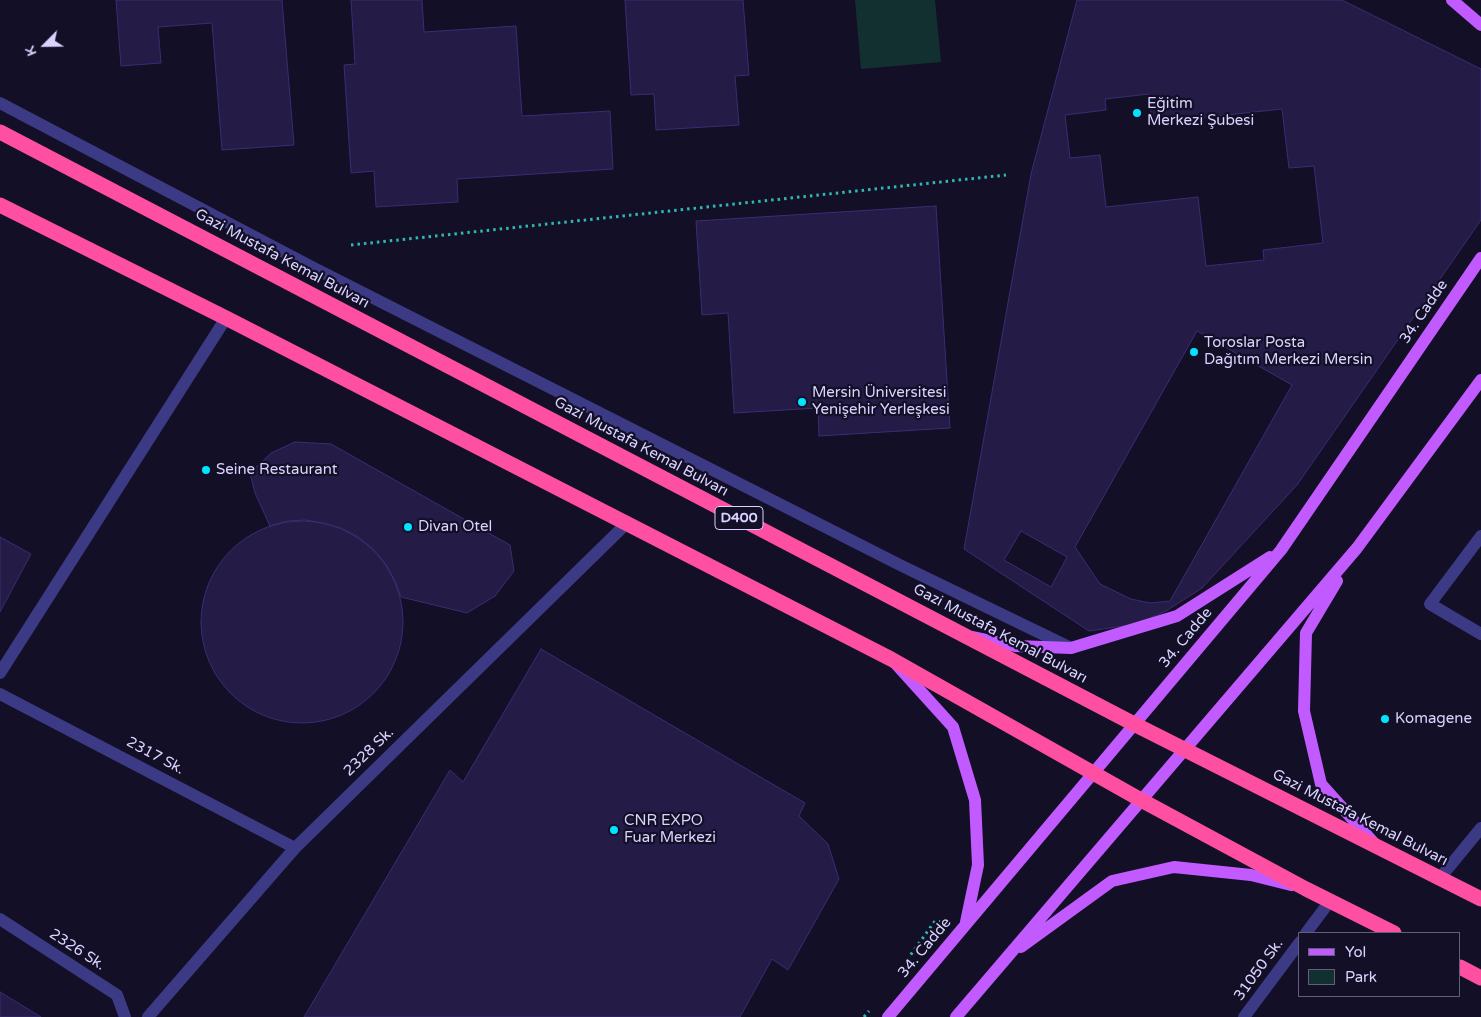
<!DOCTYPE html>
<meta charset="utf-8">
<style>
body{margin:0}
#map{position:relative;width:1481px;height:1017px;overflow:hidden;background:#130f26;font-family:"Varela Round",sans-serif}
canvas{display:block}
.legend{position:absolute;left:1298px;top:932px;width:162px;height:65px;box-sizing:border-box;background:#130f26;border:1px solid #625e7d;margin:0;padding:6px 9px;list-style:none;font-size:15px;color:#d9d4ff}
.legend li{display:flex;align-items:center;gap:10px;height:25px}
.legend b{width:25px;border:1px solid #625e7d}
.north{position:absolute;left:20px;top:20px;width:50px;height:50px;-webkit-text-stroke:4px #130f26;paint-order:stroke;rotate:247deg;font-size:14px;font-weight:700;line-height:20px;text-align:center;color:#d9d4ff}
.north::after{content:'';display:block;margin:auto;width:18px;height:22px;background:#d9d4ff;clip-path:polygon(50% 0,100% 100%,50% 72%,0 100%)}
</style>
<div id="map">
<canvas width="1481" height="1017"></canvas>
<ul class="legend">
<li><b style="height:6px;background:#c25bff"></b>Yol</li>
<li><b style="height:14px;background:#12302f"></b>Park</li>
</ul>
<div class="north">K</div>
</div>
<script>
const g = document.querySelector('canvas').getContext('2d');
g.lineJoin = 'round';
function paint(path, color) { g.fillStyle = color; g.fill(path, 'evenodd'); }
const poly = rows => new Path2D(rows.map(r => 'M' + r).join(''));
function strokePath(path, color, width, dash) { g.strokeStyle = color; g.lineWidth = width; g.lineCap = dash ? 'butt' : 'round'; g.setLineDash(dash || []); g.stroke(path); }
function drawText(font, color, halo, rows, align = 'center') {
  g.font = font + ' "Varela Round",sans-serif'; g.lineWidth = 4.5; g.setLineDash([]); g.textBaseline = 'middle'; g.strokeStyle = halo; g.fillStyle = color; for (const [text, x, y, turn = 0] of rows) {
    g.save(); g.translate(x, y); g.rotate((+turn || 0) * Math.PI / 180); g.textAlign = isNaN(turn) ? turn : align; if (halo) g.strokeText(text, 0, 0); g.fillText(text, 0, 0); g.restore();
  }
}
const green = poly([
 [855,0,935,0,941,62,861,69]
]);
const building = poly([
 [116,0,282,0,294,145,222,150,212,23,158,27,161,63,121,66,116,0],
 [351,0,422,0,424,32,516,26,522,116,610,111,613,169,457,179,458,202,376,207,374,171,351,173,344,65,355,64,351,0],
 [625,0,743,0,749,75,735,76,739,125,656,130,654,94,631,95,625,0],
 [1077,0,1342,0,1481,69,1481,220,1297,485,1202,588,1166,611,1137,624,1089,631,964,549,1031,174,1077,0],
 [1149,94,1152,123,1282,109,1289,168,1314,166,1323,243,1263,250,1264,260,1206,266,1198,197,1106,207,1100,155,1070,158,1065,115,1106,110,1105,99,1149,94],
 [936,206,950,428,819,436,818,408,734,413,728,313,702,315,696,221,936,206],
 [1197,331,1292,385,1170,601,1150,603,1131,599,1100,584,1075,547,1197,331],
 [295,442,331,444,510,545,514,571,495,596,467,613,401,597,394,579,385,563,373,549,358,537,341,528,323,523,305,520,287,521,270,526,255,493,250,473,271,453,295,442],
 '201 622a101 101 0 1 1 202 0a101 101 0 1 1-202 0Z',
 [1021,531,1067,557,1051,587,1004,560,1021,531],
 [0,537,31,554,0,612,0,537],
 [541,649,805,803,799,816,828,844,839,879,788,970,772,959,740,1017,304,1017,450,770,463,782,541,649],
 [0,992,41,1017,0,1017,0,992]
]);
const path = poly([
 [351,245,1006,175],
 [907,960,935,921,942,922],
 [864,1017,869,1011]
]);
const street = poly([
 [0,103,312,267,902,566,1071,648],
 [1481,536,1430,604,1481,634],
 [0,673,226,318],
 [0,694,295,848],
 [1440,878,1481,828],
 [0,919,117,995,125,1017],
 [1306,933,1330,901],
 [148,1017,295,848,627,523],
 [1244,1017,1300,942]
]);
const primary = poly([
 [1452,0,1481,25],
 [1337,581,1306,633,1304,711,1321,784,1373,842],
 [973,637,1015,646,1071,648,1177,616,1270,557],
 [896,664,953,727,975,800,978,865,966,922],
 [1021,947,1112,881,1174,867,1251,875,1291,885],
 [888,1017,1281,550,1481,258],
 [956,1017,1357,548,1481,380]
]);
const highway = poly([
 [0,132,1134,724,1481,899],
 [0,205,226,318,891,659,1141,800,1306,889,1394,933],
 [1460,967,1481,978]
]);
const markers = [
 [1137,113,5,"#00e5ff"],
 [1194,352,5,"#00e5ff"],
 [802,402,5,"#00e5ff"],
 [206,470,5,"#00e5ff"],
 [408,527,5,"#00e5ff"],
 [1385,719,5,"#00e5ff"],
 [614,830,5,"#00e5ff"]
];
const shields = [
 [739,518,48]
];
const shieldNames = [
 ["D400",739,518]
];
const poiNames = [
 ["Eğitim",1147,104],
 ["Merkezi Şubesi",1147,121],
 ["Toroslar Posta",1204,343],
 ["Dağıtım Merkezi Mersin",1204,360],
 ["Mersin Üniversitesi",812,393],
 ["Yenişehir Yerleşkesi",812,410],
 ["Seine Restaurant",216,470],
 ["Divan Otel",418,527],
 ["Komagene",1395,719],
 ["CNR EXPO",624,821],
 ["Fuar Merkezi",624,838]
];
const streetNames = [
 ["Gazi Mustafa Kemal Bulvarı",282,259,28],
 ["34. Cadde",1424,312,-56],
 ["Gazi Mustafa Kemal Bulvarı",641,447,28],
 ["Gazi Mustafa Kemal Bulvarı",1000,634,28],
 ["34. Cadde",1186,638,-50],
 ["2328 Sk.",369,752,-44],
 ["2317 Sk.",155,756,28],
 ["Gazi Mustafa Kemal Bulvarı",1360,818,27],
 ["34. Cadde",925,948,-50],
 ["2326 Sk.",77,950,33],
 ["31050 Sk.",1259,970,-54]
];
paint(green, '#12302f');
paint(building, '#241b47');
strokePath(building, '#3b2d73', 1);
strokePath(path, '#2fb8b0', 3, [2.5, 4]);
strokePath(street, '#3d3a85', 12);
strokePath(primary, '#c25bff', 12);
strokePath(highway, '#ff4fa3', 15);
for (const [x, y, r, color] of markers) { const dot = new Path2D(); dot.arc(x, y, r, 0, 2 * Math.PI); g.fillStyle = color; g.fill(dot); strokePath(dot, '#130f26', 2); }
for (const [x, y, w] of shields) { const box = new Path2D(); box.roundRect(x - w / 2, y - 11.5, w, 23, 4); g.fillStyle = '#130f26'; g.fill(box); strokePath(box, '#d9d4ff', 1); }
drawText('bold 14px', '#d9d4ff', null, shieldNames);
drawText('15px', '#d9d4ff', '#130f26', poiNames, 'left');
drawText('15px', '#d9d4ff', '#130f26', streetNames);
</script>
